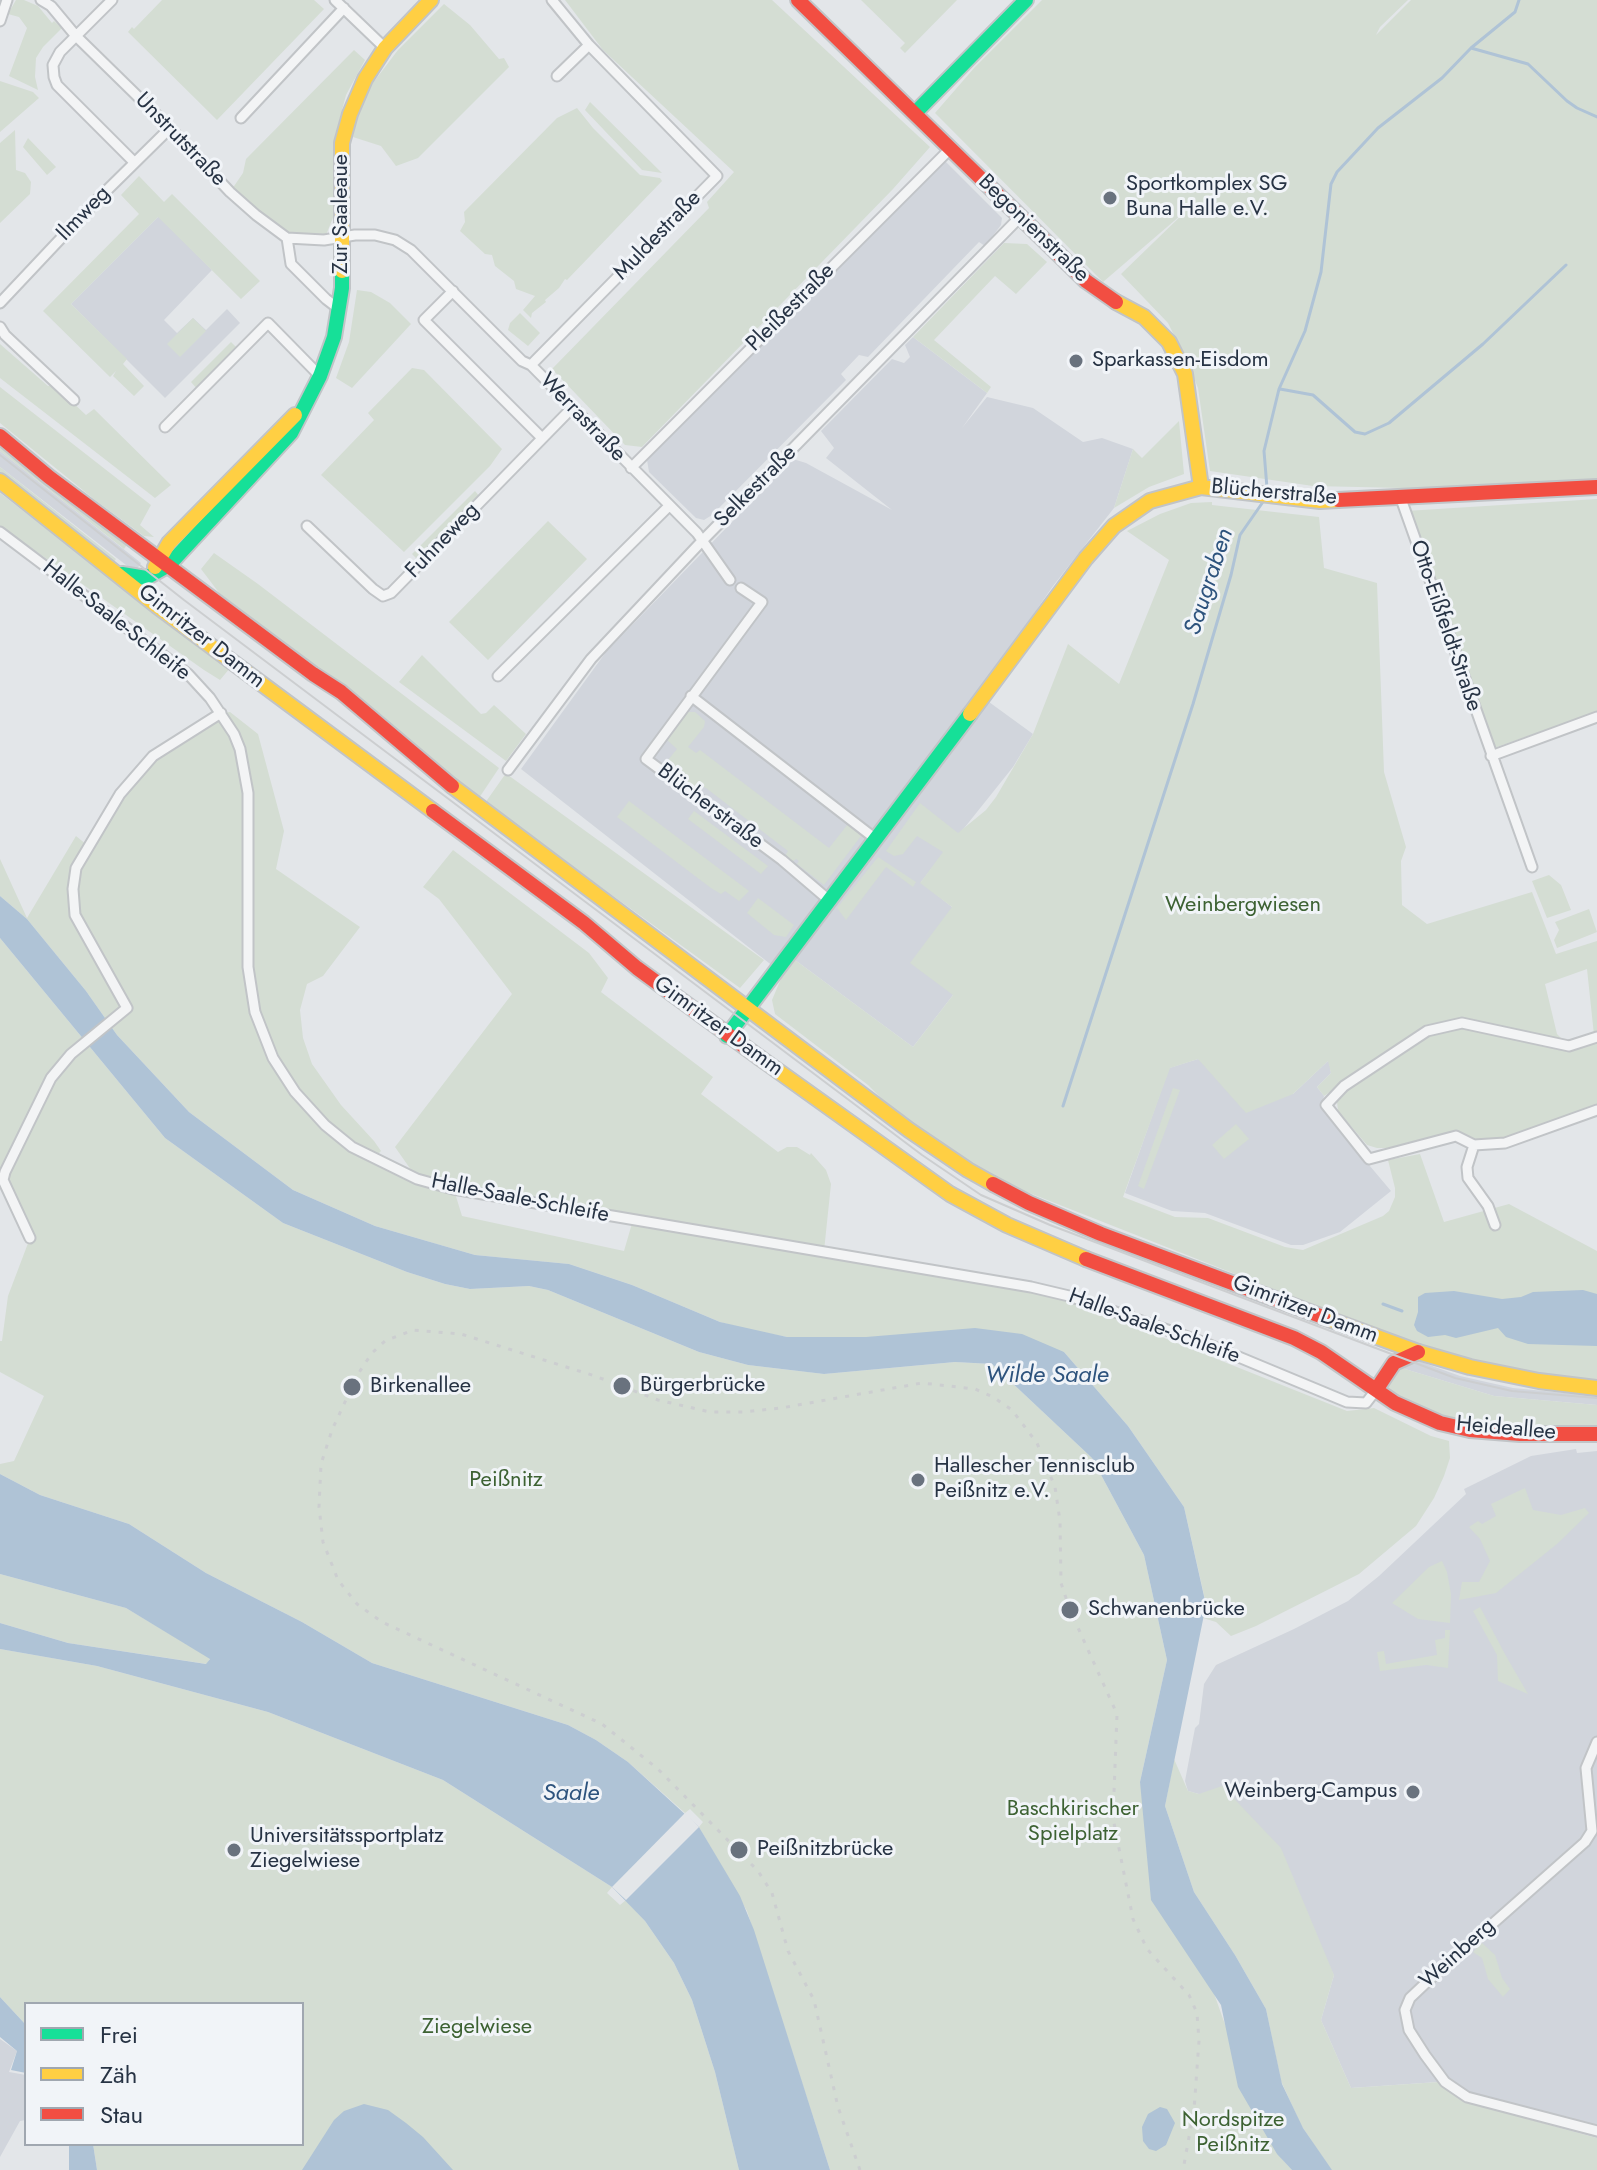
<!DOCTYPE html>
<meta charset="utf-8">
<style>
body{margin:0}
#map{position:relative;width:1597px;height:2170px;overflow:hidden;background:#e3e6e9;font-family:Jost,sans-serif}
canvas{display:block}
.legend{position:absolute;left:24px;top:2002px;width:280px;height:144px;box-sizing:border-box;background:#f1f4f8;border:2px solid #a0a7b0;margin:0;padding:10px 14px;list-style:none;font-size:24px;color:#273344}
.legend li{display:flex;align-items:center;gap:16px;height:40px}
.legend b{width:40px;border:2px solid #a0a7b0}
</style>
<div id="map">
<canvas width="1597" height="2170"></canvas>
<ul class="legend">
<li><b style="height:10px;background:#16e098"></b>Frei</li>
<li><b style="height:10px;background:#ffcf43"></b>Zäh</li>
<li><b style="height:10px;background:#f24e42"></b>Stau</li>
</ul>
</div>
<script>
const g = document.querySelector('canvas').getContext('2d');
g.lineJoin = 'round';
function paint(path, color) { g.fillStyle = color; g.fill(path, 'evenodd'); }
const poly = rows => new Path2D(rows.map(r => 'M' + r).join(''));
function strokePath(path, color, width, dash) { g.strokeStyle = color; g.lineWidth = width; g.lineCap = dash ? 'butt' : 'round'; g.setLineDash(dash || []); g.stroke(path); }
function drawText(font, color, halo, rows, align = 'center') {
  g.font = font + ' Jost,sans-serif'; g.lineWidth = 6; g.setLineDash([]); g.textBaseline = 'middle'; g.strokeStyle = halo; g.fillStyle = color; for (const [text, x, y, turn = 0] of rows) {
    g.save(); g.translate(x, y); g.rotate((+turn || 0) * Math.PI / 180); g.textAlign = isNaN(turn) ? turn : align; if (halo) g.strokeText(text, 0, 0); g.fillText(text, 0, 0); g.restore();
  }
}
const built = poly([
 [945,161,1002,218,1001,225,985,246,979,242,868,357,859,355,841,374,846,380,712,515,704,520,696,518,649,472,647,460],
 [159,216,212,270,164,320,177,333,193,318,206,330,227,309,240,323,165,398,71,304],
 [913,337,987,393,962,428,987,397,1033,408,1083,442,1102,438,1133,449,1114,508,1053,586,978,694,1033,734,1013,767,921,882,952,907,953,995,913,1047,795,960,783,974,521,769,606,652,793,459,806,463,892,510,826,458,834,448,821,431,892,359,904,363,910,357,905,345],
 [0,451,141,563,135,572,0,467],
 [1198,1059,1293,1094,1329,1060,1331,1073,1317,1087,1324,1096,1321,1108,1391,1191,1340,1232,1303,1245,1291,1245,1205,1213,1172,1211,1125,1193,1169,1068],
 [1413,1359,1460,1376,1513,1388,1597,1396,1597,1405,1494,1396,1395,1366],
 [1576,1449,1577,1453,1597,1451,1597,2138,1467,2102,1438,2082,1351,2088,1321,2020,1334,1975,1199,1794,1188,1791,1185,1781,1195,1728,1199,1724,1204,1684,1216,1665,1294,1629,1348,1601,1379,1576,1466,1494,1464,1489,1531,1456],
 [0,2039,17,2051,9,2072,26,2075,26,2120,20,2121,0,2157]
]);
const green = poly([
 [16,0,24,0,38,6,52,23,54,21,62,28,43,47,36,58,35,77,38,90,9,76,27,28,19,17,8,14],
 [162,0,314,0,324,9,217,120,128,32,132,27,134,29],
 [565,0,772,0,930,147,893,189,642,447,625,445,552,369,709,208,707,202,734,172,603,50],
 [861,0,957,0,905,53,900,48,905,43],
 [1042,0,1408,0,1380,27,1376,35,1411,0,1597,0,1597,484,1492,490,1313,486,1210,471,1198,388,1188,363,1168,323,1121,274,1188,209,1103,282,935,113,975,67],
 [444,4,470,25,499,59,504,58,509,67,418,158,396,166,381,146,353,137,358,111,366,92,398,50],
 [354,50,365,60,346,95,337,129,333,168,334,215,324,240,287,238,230,192,243,173,246,159],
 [0,81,33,92,39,98,0,132],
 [590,102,662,173,642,170,585,110],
 [577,108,593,128,640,175,660,178,662,181,567,280,565,279,559,288,545,300,546,302,532,313,531,318,523,310,535,296,516,289,514,281,495,266,492,255,485,254,460,231,465,222,464,212,557,118],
 [15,130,16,170,25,173,31,182,30,194,0,223,0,143],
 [28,138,56,167,47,175,23,147],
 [139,176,164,202,172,194,260,281,241,299,158,217,71,304,127,359,123,364,144,386,134,396,113,376,116,371,110,377,43,311,139,214,121,195],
 [1004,243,1027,244,1047,262,1016,294,995,276,934,340,991,387,987,393,913,337],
 [357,290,371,292,390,303,411,324,352,388,336,378,349,342],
 [520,313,540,333,528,346,508,330,510,323],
 [193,318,206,331,180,357,167,344],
 [231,342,239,350,198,390,191,382],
 [0,344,48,386,53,384,86,415,94,409,171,485,155,498,0,378],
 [412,368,424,370,502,449,490,466,404,552,321,475,374,420,368,413],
 [0,387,151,505,140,525,154,537,144,536,95,500,0,423],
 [1179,421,1184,474,1149,487,1114,508,1133,449,1142,458],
 [0,443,128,543,124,549,0,451],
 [0,467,116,559,113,563,0,475],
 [475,491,480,497,418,560,412,554],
 [0,493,147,606,230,668,220,680,204,670,0,526],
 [1597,499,1597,712,1494,748,1406,511],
 [1212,502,1212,505,1319,517,1324,568,1377,583,1384,772,1406,847,1401,861,1402,905,1427,924,1532,892,1556,954,1597,941,1597,1034,1594,1035,1587,969,1545,984,1557,1034,1567,1044,1463,1021,1430,1028,1324,1096,1317,1087,1331,1073,1328,1061,1293,1094,1246,1113,1198,1059,1170,1068,1123,1197,1175,1217,1208,1218,1285,1247,1303,1250,1383,1216,1389,1211,1395,1197,1395,1188,1388,1160,1420,1154,1444,1222,1509,1204,1597,1251,1597,1383,1540,1375,1438,1354,999,1181,974,1167,892,1109,868,1085,775,1014,772,1000,783,974,795,960,913,1047,953,995,910,963,952,907,920,883,943,852,917,836,903,854,894,856,886,851,920,803,958,833,986,810,996,797,1033,734,1068,644,1119,684,1169,560,1127,531,1160,514,1191,503],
 [548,521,587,559,488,660,449,622],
 [214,553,258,584,499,768,479,798,412,745,383,716,220,594,201,569],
 [422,655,481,714,486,713,494,705,526,734,506,761,399,682],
 [230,712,258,734,284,831,276,869,360,927,323,976,307,984,300,1010,303,1038,312,1064,341,1105,374,1141,381,1151,374,1158,416,1177,395,1147,512,994,439,899,423,887,453,850,589,953,608,978,601,992,713,1077,701,1094,778,1152,787,1147,797,1147,810,1155,811,1153,826,1170,831,1184,824,1251,1029,1290,1079,1304,1347,1411,1374,1408,1431,1436,1449,1441,1450,1458,1444,1476,1434,1498,1416,1526,1359,1574,1256,1626,1231,1636,1216,1622,1203,1618,1206,1604,1184,1507,1128,1426,1064,1352,866,1337,787,1337,749,1330,720,1322,632,1285,569,1264,475,1255,375,1226,293,1190,189,1112,117,1035,86,991,27,919,0,896,0,859,27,918,76,836,87,845,153,756,221,713],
 [454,1190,633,1220,624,1251,462,1216],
 [688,712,695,712,705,721,704,727,688,747,696,753,700,750,829,848,848,824,861,836,824,885,797,864,799,861,796,859,792,862,785,856,788,851,706,788,697,784,693,788,663,766,677,749,666,739],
 [508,775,764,960,740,988,485,803,504,776],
 [629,801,749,891,739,901,725,891,721,894,711,888,617,817],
 [694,811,768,866,761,874,688,819],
 [878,857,916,882,913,887,886,867,846,920,837,908],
 [1549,875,1561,885,1571,910,1547,918,1532,881],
 [758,898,794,925,786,937,774,935,747,913],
 [1589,909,1597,932,1557,948,1554,940,1559,930,1555,922],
 [0,938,165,1138,283,1223,407,1272,445,1284,470,1289,529,1286,548,1290,699,1352,748,1365,824,1374,955,1362,992,1364,1092,1458,1144,1555,1167,1660,1140,1782,1223,2019,1282,2159,1292,2170,830,2170,747,1911,699,1827,703,1822,690,1809,685,1813,628,1762,596,1740,568,1725,372,1663,302,1622,206,1573,129,1524,40,1495,0,1474,0,1464,14,1461,44,1396,0,1372,0,1341,2,1341,8,1296,30,1238,3,1180,5,1172,0,1169],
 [1462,1027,1566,1049,1597,1040,1597,1107,1504,1141,1474,1142,1456,1135,1399,1148,1377,1148,1367,1145,1338,1111,1337,1102,1354,1084,1426,1036],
 [1173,1088,1180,1090,1144,1189,1138,1186],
 [1236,1124,1249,1139,1224,1159,1212,1145],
 [1395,1366,1494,1396,1597,1405,1597,1429,1477,1428,1405,1405,1386,1389,1385,1384],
 [1525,1488,1533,1510,1561,1515,1585,1508,1589,1513,1557,1544,1496,1593,1459,1600,1462,1582,1479,1582,1490,1561,1480,1539,1469,1527,1478,1521,1482,1524,1496,1516,1491,1504],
 [1442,1561,1447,1572,1451,1594,1450,1623,1418,1619,1392,1603,1429,1567],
 [0,1574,126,1608,210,1658,207,1664,68,1643,0,1623],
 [1480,1607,1506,1656,1528,1694,1498,1681,1497,1655,1473,1611],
 [1445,1630,1450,1630,1448,1668,1426,1665,1380,1671,1377,1652,1384,1651,1386,1664,1437,1655,1435,1640,1445,1638],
 [0,1649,97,1666,268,1712,443,1780,612,1887,607,1893,620,1905,626,1900,645,1921,674,1963,692,2000,715,2072,739,2170,97,2170,93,2144,302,2144,302,2004,26,2004,26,2025,0,1997],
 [1174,1759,1188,1791,1199,1794,1222,1786,1281,1848,1334,1975,1321,2020,1351,2088,1439,2082,1467,2102,1597,2138,1597,2170,1332,2170,1329,2167,1301,2125,1281,2081,1266,2009,1235,1955,1194,1892,1165,1806],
 [1482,1943,1495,1955,1502,1978,1510,1989,1503,1997,1488,1979,1482,1958,1473,1952]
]);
const water = poly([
 [0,896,27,919,86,991,117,1035,189,1112,293,1190,375,1226,475,1255,569,1264,632,1285,720,1322,787,1337,866,1337,975,1328,1022,1334,1064,1352,1128,1426,1184,1507,1206,1605,1165,1806,1194,1892,1235,1955,1266,2009,1282,2084,1303,2128,1332,2170,1292,2170,1277,2154,1238,2087,1221,2005,1151,1900,1140,1782,1167,1660,1144,1555,1092,1458,992,1364,955,1362,824,1374,748,1365,699,1352,548,1290,529,1286,470,1289,445,1284,407,1272,283,1223,165,1138,0,938],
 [1583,1290,1597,1294,1597,1346,1528,1344,1506,1337,1498,1328,1456,1338,1445,1335,1428,1337,1417,1331,1414,1325,1418,1312,1418,1297,1425,1293,1454,1291,1502,1299,1521,1297,1533,1292],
 [0,1474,40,1495,129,1524,206,1573,302,1622,372,1663,568,1725,596,1740,628,1762,699,1827,740,1896,754,1930,830,2170,739,2170,715,2072,692,2000,674,1963,645,1921,612,1887,443,1780,268,1712,97,1666,0,1649,0,1623,68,1643,206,1664,210,1659,126,1608,0,1574],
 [0,1997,26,2025,26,2073,11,2070,17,2051,0,2037],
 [364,2104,388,2110,406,2123,423,2137,453,2170,302,2170,334,2120,344,2111],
 [1160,2107,1167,2109,1175,2123,1166,2145,1156,2151,1149,2149,1143,2141,1142,2127,1148,2114],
 [69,2144,93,2144,97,2170,69,2170]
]);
const pier = poly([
 [685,1813,699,1827,626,1900,612,1887]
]);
const stream = poly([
 [1471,48,1528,64,1567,101,1577,108,1597,117],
 [1280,389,1313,395,1355,432,1365,434,1389,423,1483,344,1566,265],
 [1267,488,1264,451,1279,389,1305,331,1321,272,1331,184,1337,172,1378,128,1442,78,1471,48,1515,12,1519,0],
 [1063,1106,1193,704,1231,575,1240,535,1265,499],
 [1383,1304,1402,1311]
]);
const street = poly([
 [41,0,51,6,76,36,170,128,230,192,256,215,287,238,324,240,355,235,375,235,395,240,411,250,522,361,531,365,697,533,730,580],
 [112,0,60,52,53,65,54,77,57,85,134,162],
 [335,0,385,48],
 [0,21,7,0],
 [557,76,589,45],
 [241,118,344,8],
 [287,238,291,264,326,299,339,309],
 [453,291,424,320,542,438],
 [0,303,97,200,170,128],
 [0,327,5,335,74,400],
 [531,365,717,176,589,45,552,0],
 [165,427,268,323,320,376],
 [631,468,951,148],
 [1400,496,1532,867],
 [307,526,373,589,383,596,391,593,572,408],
 [0,532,188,674,210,698,234,734,240,749,248,793,248,967,255,1012,273,1058,295,1092,325,1125,352,1147,417,1179,453,1189,1031,1287,1069,1296,1205,1343,1347,1402,1366,1403,1376,1390],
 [741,588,762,602,646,759,782,860,830,901],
 [498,676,669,506],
 [691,696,877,840],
 [1491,756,1597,717],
 [508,770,591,659,702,541,1020,217],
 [1597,1037,1569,1046,1462,1023,1427,1031,1344,1086,1326,1105,1369,1159,1456,1136,1474,1145,1505,1143,1597,1110],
 [1474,1145,1467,1167,1468,1178,1488,1206,1495,1225],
 [30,1238,3,1180,5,1172,51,1078,71,1054,127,1008,75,915,73,889,76,868,120,794,153,756,221,713],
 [1597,1742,1586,1768,1592,1831,1585,1842,1429,1980,1410,1998,1405,2010,1409,2030,1425,2055,1445,2082,1467,2097,1597,2131]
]);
const fast = poly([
 [915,113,1026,0],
 [122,574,146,578,169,565,291,433,320,376,334,337,342,288,342,271],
 [727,1036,970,714]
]);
const slow = poly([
 [342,271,342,143,350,114,365,79,385,48,431,0],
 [1116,302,1144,317,1169,342,1185,374,1201,487],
 [0,481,157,606,433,811],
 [155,567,169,543,295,415],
 [970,714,1086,558,1114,526,1150,501,1201,487,1320,501,1338,500],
 [452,786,909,1130,968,1170,993,1184],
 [760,1058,950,1194,1007,1225,1086,1259],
 [1323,1317,1418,1352,1470,1367,1539,1381,1597,1388]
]);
const jam = poly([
 [798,0,1086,281,1116,302],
 [0,436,49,477,313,674,341,692,452,786],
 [1338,500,1597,487],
 [433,811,584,923,637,968,760,1058],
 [993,1184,1029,1203,1101,1234,1323,1317],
 [1086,1259,1294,1338,1321,1352,1395,1403,1440,1423,1470,1430,1520,1434,1597,1434],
 [1376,1390,1394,1363,1418,1352]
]);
const tram = poly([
 [0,455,184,600,922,1155,981,1195,1050,1225,1455,1378,1512,1391,1597,1398]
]);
const rail = poly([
 [860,2170,838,2107,814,2000,788,1951,772,1893,758,1871,658,1769,602,1724,382,1622,357,1604,338,1580,323,1542,319,1507,321,1464,332,1430,358,1374,372,1353,385,1341,413,1330,461,1334,595,1376,658,1400,710,1412,743,1412,781,1408,922,1383,975,1389,993,1397,1012,1410,1037,1443,1055,1487,1060,1521,1061,1583,1070,1610,1117,1714,1113,1818,1133,1919,1147,1949,1189,1995,1197,2013,1199,2041,1194,2110,1183,2170]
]);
const markers = [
 [1110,198,8,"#69727e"],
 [1076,361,8,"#69727e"],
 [622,1386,10,"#69727e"],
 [352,1387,10,"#69727e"],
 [918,1480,8,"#69727e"],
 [1070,1610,10,"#69727e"],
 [1413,1792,8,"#69727e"],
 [234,1850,8,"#69727e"],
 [739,1850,10,"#69727e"]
];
const streetNames = [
 ["Unstrutstraße",180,140,46],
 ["Ilmweg",84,214,-46],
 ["Zur Saaleaue",342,214,-90],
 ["Begonienstraße",1033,229,44],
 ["Muldestraße",658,236,-46],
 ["Pleißestraße",791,308,-45],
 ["Werrastraße",582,418,46],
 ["Selkestraße",756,487,-45],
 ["Blücherstraße",1274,493,5],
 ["Fuhneweg",443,541,-46],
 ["Halle-Saale-Schleife",116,621,38],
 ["Otto-Eißfeldt-Straße",1445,626,71],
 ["Gimritzer Damm",201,637,38],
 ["Blücherstraße",710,807,37],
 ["Gimritzer Damm",718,1027,36],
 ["Halle-Saale-Schleife",520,1199,11],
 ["Gimritzer Damm",1305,1310,21],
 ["Halle-Saale-Schleife",1154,1327,20],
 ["Heideallee",1506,1429,5],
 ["Weinberg",1458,1954,-42]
];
const poiNames = [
 ["Sportkomplex SG",1126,185],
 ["Buna Halle e.V.",1126,210],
 ["Sparkassen-Eisdom",1092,361],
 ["Bürgerbrücke",640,1386],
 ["Birkenallee",370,1387],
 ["Hallescher Tennisclub",934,1467],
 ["Peißnitz e.V.",934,1492],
 ["Schwanenbrücke",1088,1610],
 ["Weinberg-Campus",1397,1792,"right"],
 ["Universitätssportplatz",250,1837],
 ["Ziegelwiese",250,1862],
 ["Peißnitzbrücke",757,1850]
];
const parkNames = [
 ["Weinbergwiesen",1243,906],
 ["Peißnitz",506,1481],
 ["Baschkirischer",1073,1810],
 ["Spielplatz",1073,1835],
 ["Ziegelwiese",477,2028],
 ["Nordspitze",1233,2121],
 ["Peißnitz",1233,2146]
];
const waterNames = [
 ["Saugraben",1210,582,-72],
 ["Wilde Saale",1047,1376],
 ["Saale",571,1794]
];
paint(built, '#d1d5dc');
paint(green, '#d4ddd3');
paint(water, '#afc3d6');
paint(pier, '#e3e6e9');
strokePath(stream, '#afc3d6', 3);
strokePath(street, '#c1c4c7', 13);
strokePath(fast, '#c1c4c7', 18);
strokePath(slow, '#c1c4c7', 18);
strokePath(jam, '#c1c4c7', 18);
strokePath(street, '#f3f4f5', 9);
strokePath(fast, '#16e098', 14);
strokePath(slow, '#ffcf43', 14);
strokePath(jam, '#f24e42', 14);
strokePath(tram, '#ccced0', 2);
strokePath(rail, '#ccced0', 3, [4, 8]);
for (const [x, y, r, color] of markers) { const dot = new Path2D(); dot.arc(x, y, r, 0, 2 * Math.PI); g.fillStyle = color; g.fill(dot); strokePath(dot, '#f1f4f8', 3); }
drawText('22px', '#273344', '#f1f4f8', streetNames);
drawText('22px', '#273344', '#f1f4f8', poiNames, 'left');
drawText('22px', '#3d6233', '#f1f4f8', parkNames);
drawText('italic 24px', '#2d537d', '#f1f4f8', waterNames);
</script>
